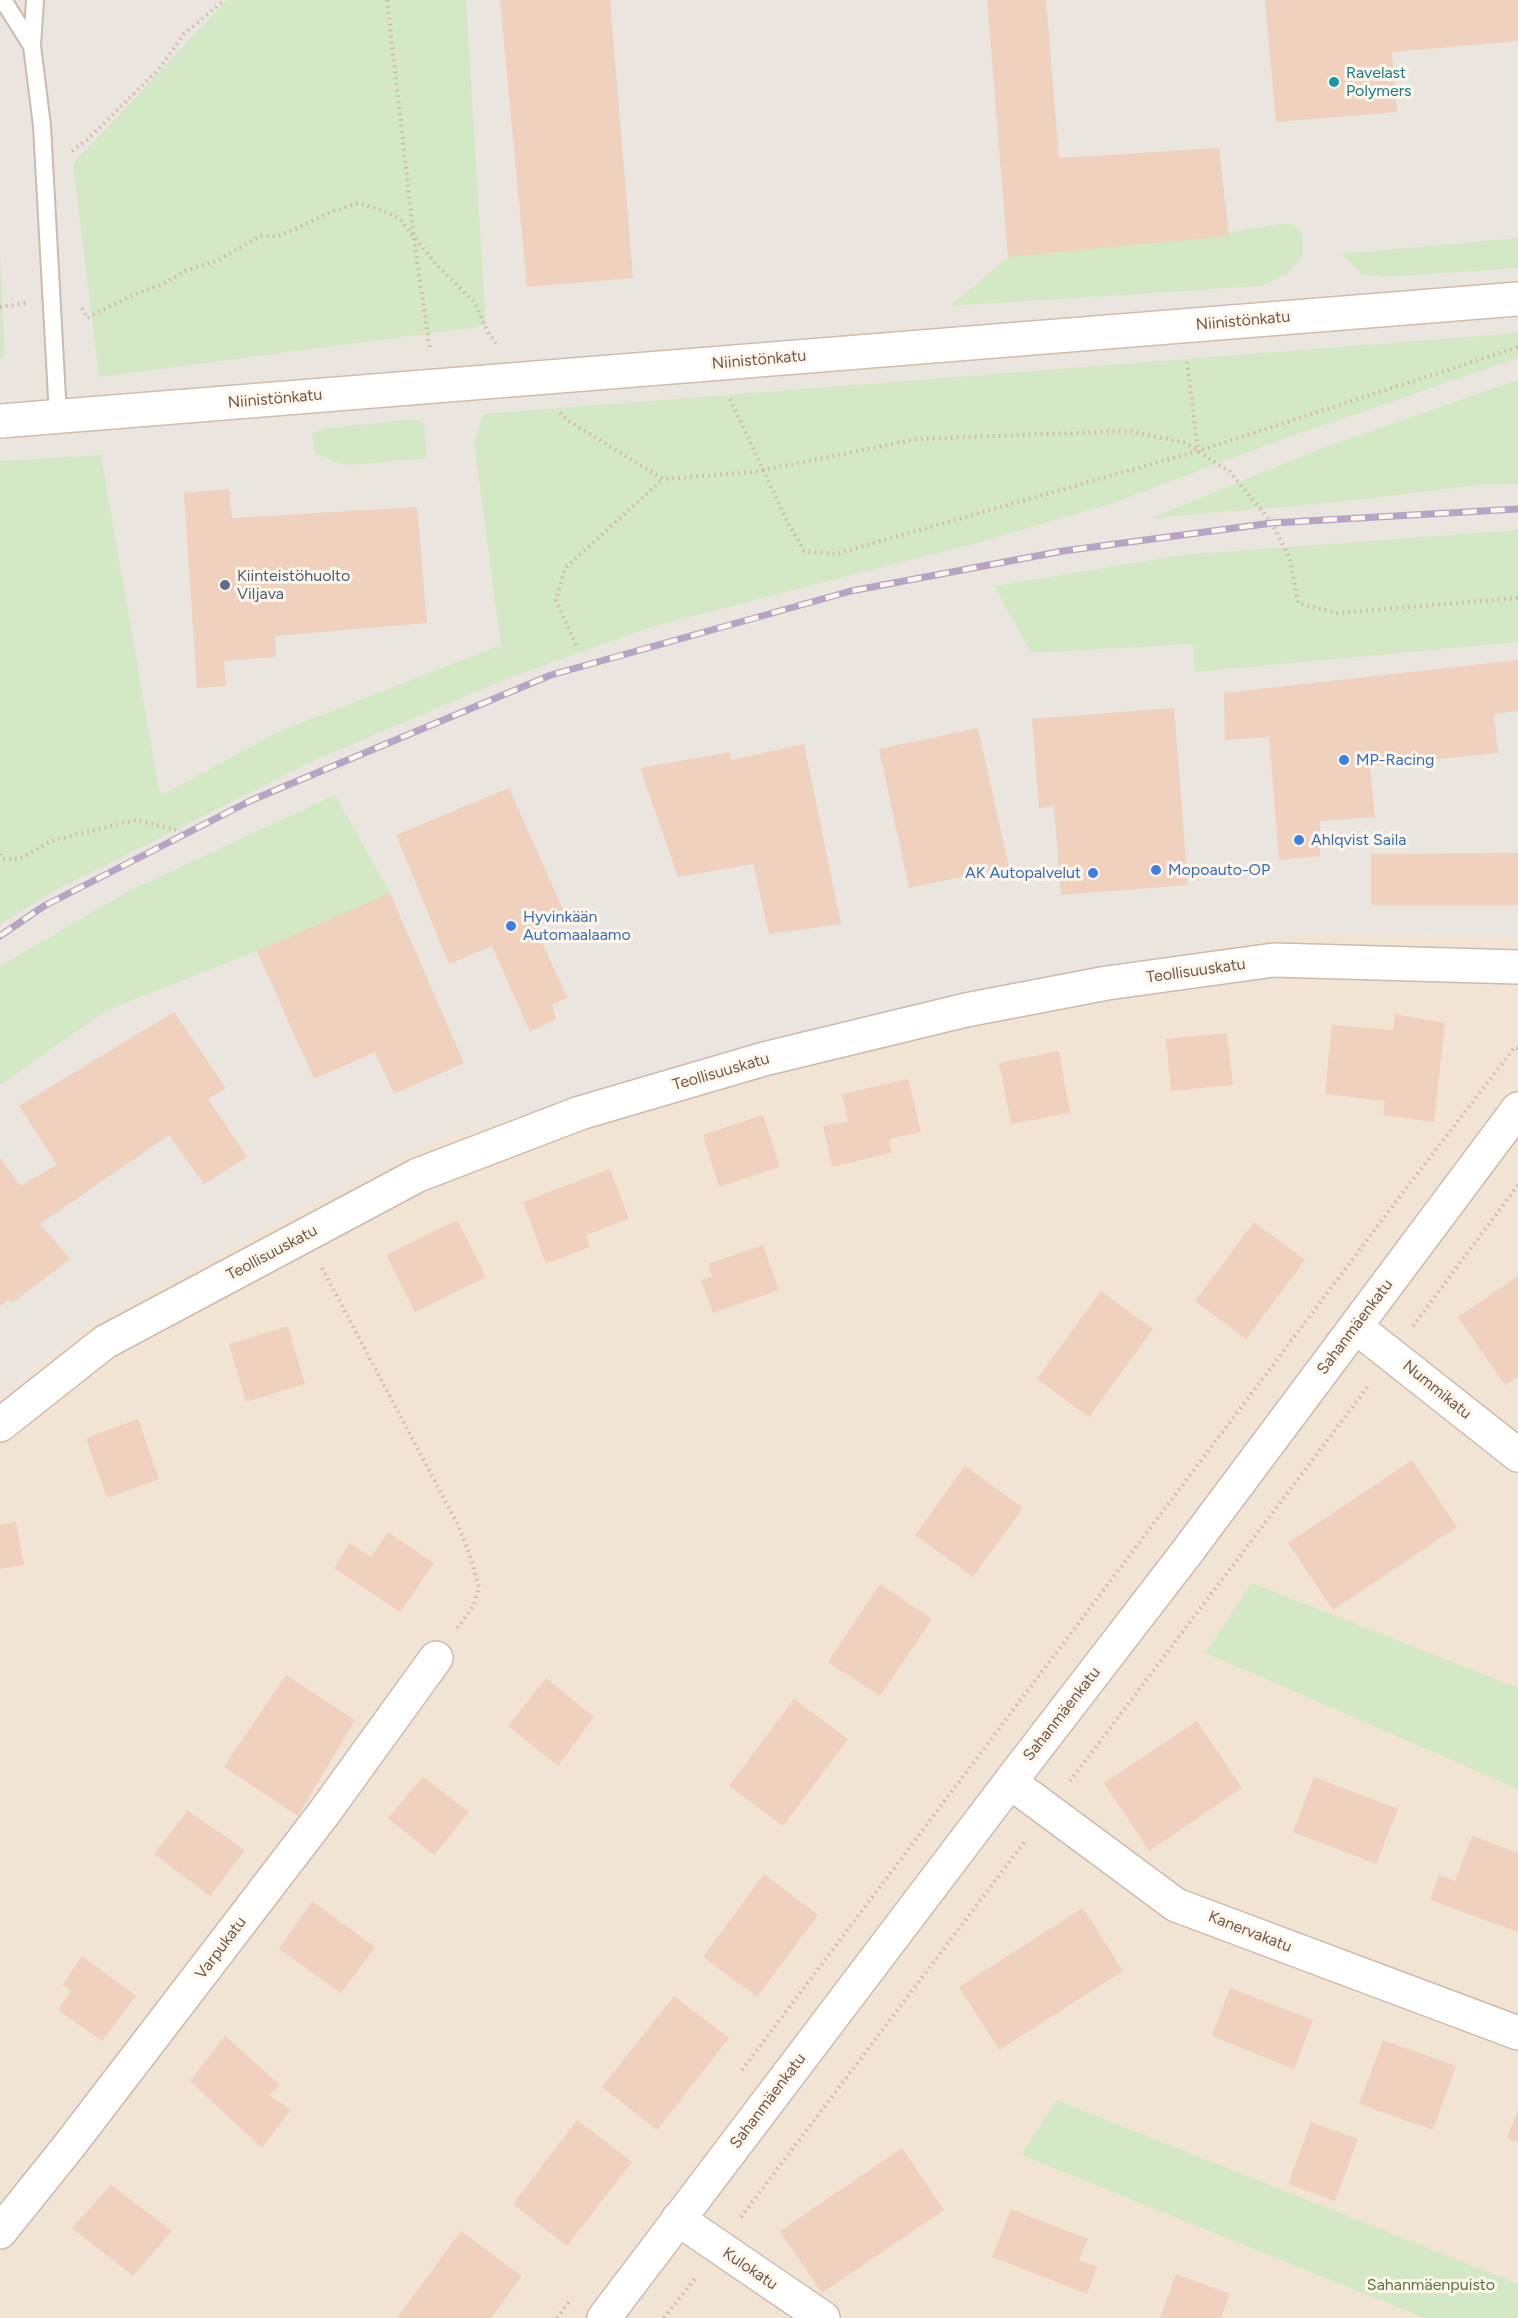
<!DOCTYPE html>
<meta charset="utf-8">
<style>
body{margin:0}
canvas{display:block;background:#fbf2e5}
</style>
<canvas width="1518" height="2318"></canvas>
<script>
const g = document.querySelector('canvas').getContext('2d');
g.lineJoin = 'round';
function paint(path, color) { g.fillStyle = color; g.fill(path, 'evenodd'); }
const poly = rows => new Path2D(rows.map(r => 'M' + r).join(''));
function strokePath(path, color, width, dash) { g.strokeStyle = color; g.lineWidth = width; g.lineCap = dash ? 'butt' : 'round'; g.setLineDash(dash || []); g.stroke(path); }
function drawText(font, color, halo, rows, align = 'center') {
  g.font = font + ' Figtree,sans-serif'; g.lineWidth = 6; g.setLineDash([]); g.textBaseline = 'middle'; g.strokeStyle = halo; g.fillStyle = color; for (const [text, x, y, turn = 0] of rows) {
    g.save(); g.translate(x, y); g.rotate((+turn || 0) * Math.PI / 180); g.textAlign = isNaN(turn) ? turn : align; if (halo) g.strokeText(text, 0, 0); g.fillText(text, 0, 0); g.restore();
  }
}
const residential = poly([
 [1302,933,1518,937,1518,2318,0,2318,0,1398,89,1323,429,1142,956,994]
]);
const industrial = poly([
 [0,0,1518,0,1518,937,1302,933,956,994,429,1142,89,1323,0,1398]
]);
const green = poly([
 [227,0,466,0,486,326,99,377,73,164],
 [1279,224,1291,224,1303,234,1303,255,1286,275,1261,286,951,306,1008,257,1229,233],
 [1518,238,1518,268,1384,277,1361,274,1341,254],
 [0,248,5,358,0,358],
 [1518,333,1518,358,1278,441,1116,502,984,541,654,626,511,677,313,761,56,890,0,924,0,461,101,455,160,796,278,732,501,645,474,443,483,414],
 [1518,380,1518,484,1478,485,1320,504,1151,518,1325,447],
 [412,419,424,423,427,458,353,465,337,463,315,453,312,433,323,429],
 [1518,530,1518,642,1195,672,1193,644,1031,653,994,586,1180,555],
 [335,795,390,893,257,951,107,1010,0,1085,0,966,129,891],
 [1252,1583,1518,1688,1518,1789,1206,1653],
 [1057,2100,1518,2284,1518,2318,1425,2318,1021,2155]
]);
const building = poly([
 [500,0,610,0,633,278,527,287],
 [987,0,1046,0,1059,158,1219,148,1229,236,1008,257],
 [1265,0,1518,0,1518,41,1392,52,1397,112,1276,122],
 [229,489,232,518,417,507,427,623,275,636,276,657,224,661,226,686,197,688,184,493],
 [1518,660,1518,711,1494,714,1498,753,1370,766,1375,817,1320,821,1320,856,1279,860,1269,737,1225,740,1224,693],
 [1174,708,1188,885,1061,895,1054,806,1039,808,1032,719],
 [978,728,1009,867,909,888,879,749],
 [804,744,841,924,769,934,753,864,678,877,640,768,730,752,731,760],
 [509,788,565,914,535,927,567,997,552,1005,556,1019,530,1032,492,946,449,964,396,835],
 [1518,853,1518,905,1371,905,1371,854],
 [390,893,464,1063,394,1094,375,1052,314,1079,257,951],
 [174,1012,226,1088,208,1099,247,1157,204,1184,169,1135,40,1224,70,1259,12,1303,9,1299,0,1306,0,1157,20,1186,57,1165,19,1106],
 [1395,1014,1445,1023,1434,1122,1383,1115,1385,1101,1325,1094,1332,1025,1393,1030],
 [1227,1033,1233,1085,1171,1091,1166,1039],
 [1059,1051,1070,1113,1011,1124,999,1063],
 [908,1079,921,1132,889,1139,892,1153,832,1167,823,1126,848,1121,842,1094],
 [763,1115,780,1167,719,1187,703,1135],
 [610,1169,629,1219,586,1235,590,1247,546,1264,523,1202],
 [457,1220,486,1277,415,1312,386,1255],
 [1254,1222,1305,1260,1246,1339,1195,1301],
 [763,1245,779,1290,713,1313,701,1280,712,1277,708,1264],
 [1518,1276,1518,1377,1505,1385,1458,1317],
 [1101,1291,1153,1329,1089,1417,1037,1379],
 [288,1326,305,1384,246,1402,229,1344],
 [138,1419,159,1479,107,1498,86,1438],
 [1412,1460,1457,1527,1333,1610,1288,1543],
 [965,1466,1023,1508,973,1577,915,1535],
 [16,1522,24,1565,0,1569,0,1525],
 [388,1532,434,1563,400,1612,334,1568,350,1543,371,1557],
 [880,1584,932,1619,880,1696,828,1662],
 [286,1675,355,1720,298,1816,224,1767],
 [546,1678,594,1717,558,1766,508,1726],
 [794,1699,848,1739,783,1826,729,1786],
 [1197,1721,1242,1788,1149,1851,1104,1783],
 [423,1777,469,1812,434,1855,388,1818],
 [1314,1777,1398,1809,1376,1864,1293,1832],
 [188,1811,245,1850,210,1896,154,1854],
 [1472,1836,1518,1853,1518,1932,1430,1900,1439,1875,1455,1881],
 [764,1874,818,1915,757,1997,703,1957],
 [312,1901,375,1947,341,1993,279,1949],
 [1083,1908,1123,1971,999,2050,959,1987],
 [82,1956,136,1996,102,2041,58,2010,71,1990,62,1985],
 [1230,1988,1313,2020,1294,2069,1212,2036],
 [674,1996,729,2038,657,2130,602,2087],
 [225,2036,280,2085,269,2095,291,2110,262,2148,190,2081],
 [1383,2040,1456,2066,1433,2130,1359,2104],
 [1518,2110,1518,2142,1507,2138],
 [577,2120,632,2162,567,2246,513,2204],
 [1311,2122,1358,2139,1335,2201,1288,2184],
 [902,2148,944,2210,822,2293,780,2231],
 [111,2185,172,2231,133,2276,72,2228],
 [1011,2209,1088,2239,1079,2260,1097,2267,1087,2294,992,2257],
 [461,2231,522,2276,491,2318,397,2318],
 [1176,2274,1230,2294,1221,2318,1160,2318]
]);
const path = poly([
 [387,0,414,240,430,350],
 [72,151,87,140,158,70,184,34,224,0],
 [0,307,26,303],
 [82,308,87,318,133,295,163,284,185,271,216,261,261,236,278,236,300,227,333,211,358,203,384,211,399,218,436,264,475,303,487,331,496,343],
 [1187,362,1198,450],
 [730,399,787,521,804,551,835,554,1198,451,1518,347],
 [560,413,569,421,663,479,754,472,917,439,1130,431,1186,443,1230,472,1272,523,1290,559,1298,603,1337,613,1518,598],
 [576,645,556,600,565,568,663,479],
 [0,854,3,859,19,859,51,841,136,820,181,831],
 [322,1268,459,1527,471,1559,479,1587,474,1605,456,1630],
 [1413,1326,1518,1185],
 [1070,1781,1369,1385],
 [742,2070,1404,1191,1515,1047,1518,1049],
 [741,2217,1026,1840],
 [557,2318,569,2302],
 [664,2318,697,2276]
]);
const lane = poly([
 [3,0,32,46,42,126,58,416],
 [32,46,35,0]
]);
const street = poly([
 [1356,1327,1518,1455],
 [0,1425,105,1342,418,1175,580,1113,764,1059,966,1010,1107,983,1274,960,1518,967],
 [1010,1782,1176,1905,1518,2033],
 [678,2219,823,2318],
 [0,2232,69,2146,324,1813,436,1658],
 [604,2318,1010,1782,1187,1552,1518,1109]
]);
const secondary = poly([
 [0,421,1518,299]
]);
const rail = poly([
 [0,936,44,906,252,800,551,675,851,591,1063,551,1272,523,1518,509]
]);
const markers = [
 [1334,82,6,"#0f9aa8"],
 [225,585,6,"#5c6f8a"],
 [1344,760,6,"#3f7fe0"],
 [1299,840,6,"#3f7fe0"],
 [1156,870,6,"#3f7fe0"],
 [1093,873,6,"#3f7fe0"],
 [511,926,6,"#3f7fe0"]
];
const cultureNames = [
 ["Ravelast",1346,73],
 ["Polymers",1346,91]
];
const streetNames = [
 ["Niinistönkatu",1243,321,-5],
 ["Niinistönkatu",759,360,-5],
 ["Niinistönkatu",275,399,-5],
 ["Teollisuuskatu",1196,971,-8],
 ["Teollisuuskatu",721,1072,-16],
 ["Teollisuuskatu",272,1253,-28],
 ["Sahanmäenkatu",1355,1327,-53],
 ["Nummikatu",1437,1390,39],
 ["Sahanmäenkatu",1062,1714,-52],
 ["Kanervakatu",1250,1932,21],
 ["Varpukatu",221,1948,-53],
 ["Sahanmäenkatu",768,2101,-53],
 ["Kulokatu",750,2269,34]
];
const serviceNames = [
 ["Kiinteistöhuolto",237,576],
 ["Viljava",237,594]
];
const shopNames = [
 ["MP-Racing",1356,760],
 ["Ahlqvist Saila",1311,840],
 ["Mopoauto-OP",1168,870],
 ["AK Autopalvelut",1081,873,"right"],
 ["Hyvinkään",523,917],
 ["Automaalaamo",523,935]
];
const parkNames = [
 ["Sahanmäenpuisto",1431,2285]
];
paint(residential, '#f2e4d4');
paint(industrial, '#ebe5df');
paint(green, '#d3e8c4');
paint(building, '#efd1be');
strokePath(lane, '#ccbaac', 20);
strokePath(street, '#ccbaac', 36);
strokePath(secondary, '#d0bcac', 36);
strokePath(path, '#d3b5a2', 4, [1.5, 4.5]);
strokePath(lane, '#fff', 16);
strokePath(street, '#fff', 33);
strokePath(secondary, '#fff', 33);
strokePath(rail, '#b5a4c4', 7);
strokePath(rail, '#fef6eb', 4.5, [14]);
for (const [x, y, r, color] of markers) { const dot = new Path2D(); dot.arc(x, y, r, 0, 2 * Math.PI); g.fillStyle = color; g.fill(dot); strokePath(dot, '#fef6eb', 2); }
drawText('16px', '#0d838f', '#fef6eb', cultureNames, 'left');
drawText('16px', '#72594c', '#fef6eb', streetNames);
drawText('16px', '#4e5e75', '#fef6eb', serviceNames, 'left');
drawText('16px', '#366cbe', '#fef6eb', shopNames, 'left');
drawText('16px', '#547844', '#fef6eb', parkNames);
</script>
